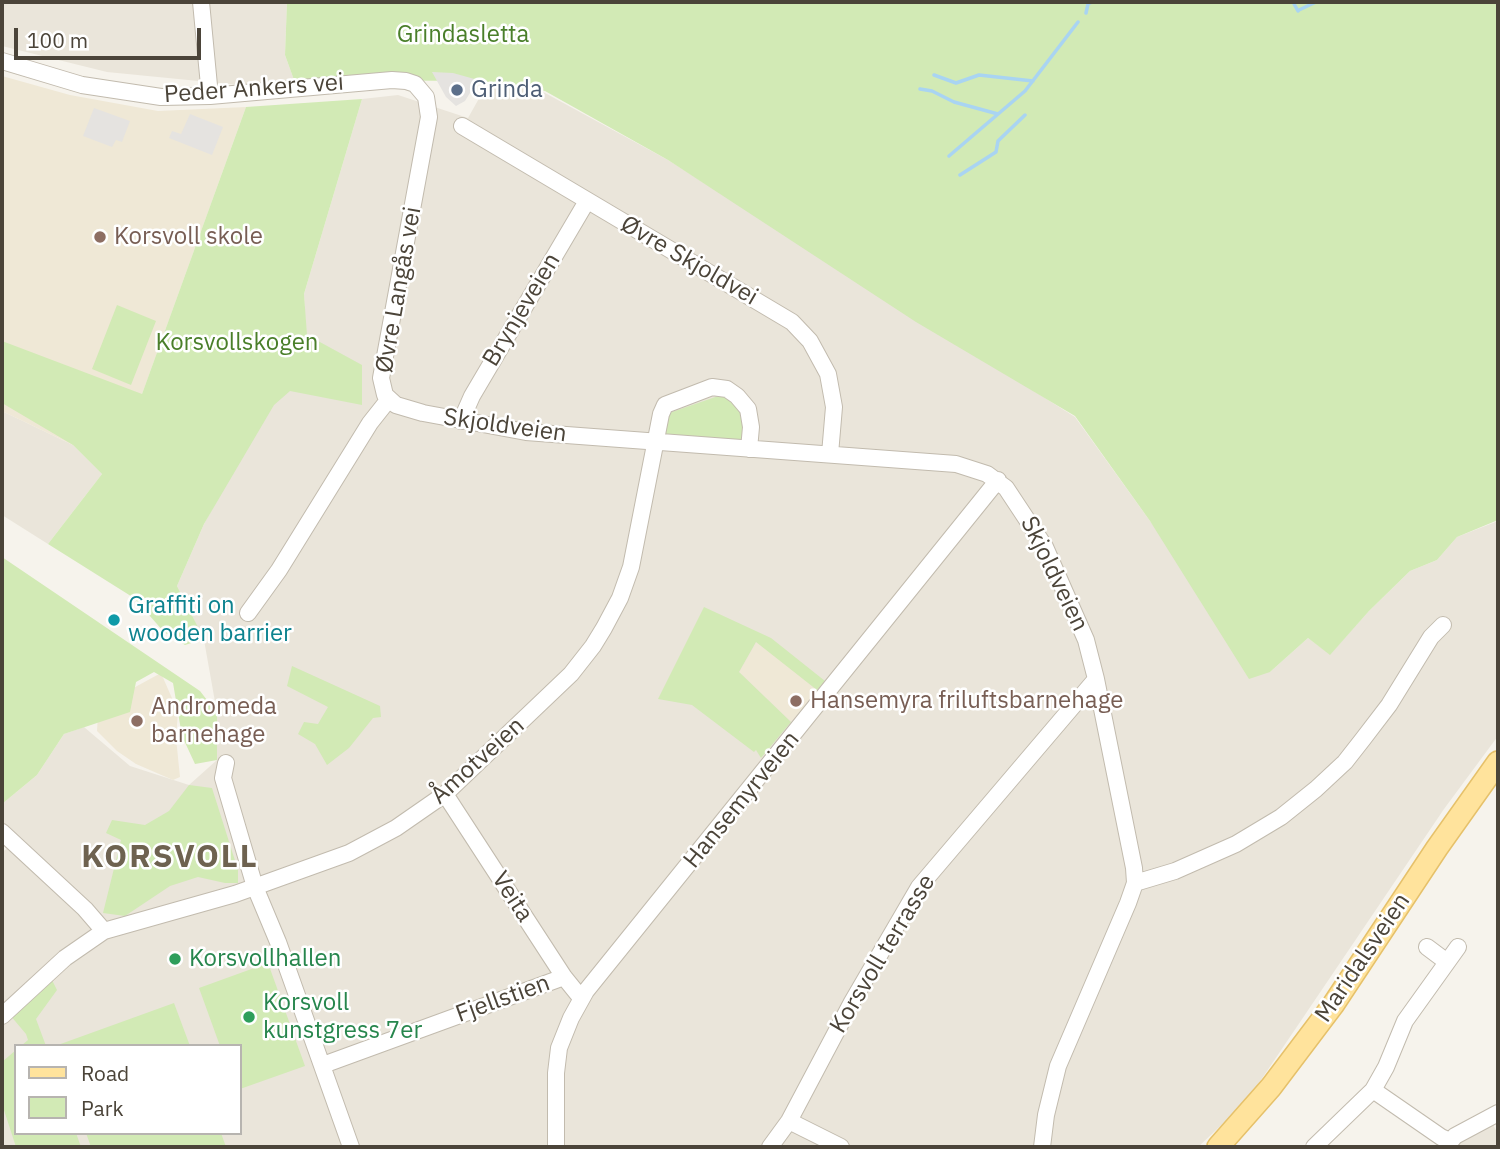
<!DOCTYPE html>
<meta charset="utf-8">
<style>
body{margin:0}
#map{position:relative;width:1500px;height:1149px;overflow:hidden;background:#f6f3ec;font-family:"IBM Plex Sans",sans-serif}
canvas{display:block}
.frame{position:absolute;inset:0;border:4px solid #4b4439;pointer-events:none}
.legend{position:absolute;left:14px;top:1044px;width:228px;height:91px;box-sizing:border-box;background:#fff;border:2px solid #b7b4b0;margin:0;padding:9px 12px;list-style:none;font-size:21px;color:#4b4439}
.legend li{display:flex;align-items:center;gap:14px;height:35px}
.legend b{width:35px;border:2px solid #b7b4b0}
.scale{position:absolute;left:14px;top:28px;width:187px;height:32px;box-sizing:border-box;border:4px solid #4b4439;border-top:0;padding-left:9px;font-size:21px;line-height:24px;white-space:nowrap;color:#4b4439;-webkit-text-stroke:5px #fff;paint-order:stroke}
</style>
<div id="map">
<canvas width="1500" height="1149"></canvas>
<div class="frame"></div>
<ul class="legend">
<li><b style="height:9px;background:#ffe39c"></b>Road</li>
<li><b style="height:19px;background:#d2eab5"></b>Park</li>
</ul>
<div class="scale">100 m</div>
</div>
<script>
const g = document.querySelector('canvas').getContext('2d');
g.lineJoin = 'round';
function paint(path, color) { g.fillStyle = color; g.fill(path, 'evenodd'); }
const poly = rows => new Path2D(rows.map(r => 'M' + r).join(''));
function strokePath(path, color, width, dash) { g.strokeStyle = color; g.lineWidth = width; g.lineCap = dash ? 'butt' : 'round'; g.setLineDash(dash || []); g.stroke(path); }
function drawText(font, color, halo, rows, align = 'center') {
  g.font = font + ' "IBM Plex Sans",sans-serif'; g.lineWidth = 5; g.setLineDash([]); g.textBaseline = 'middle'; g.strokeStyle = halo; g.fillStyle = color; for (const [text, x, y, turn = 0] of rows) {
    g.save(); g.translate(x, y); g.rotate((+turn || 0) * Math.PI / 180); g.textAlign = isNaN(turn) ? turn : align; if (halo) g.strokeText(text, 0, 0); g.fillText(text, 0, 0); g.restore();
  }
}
const residential = poly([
 [2,2,287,2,285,55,294,80,239,85,107,72,2,46],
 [490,79,545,93,668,160,1075,417,1150,521,1270,672,1308,638,1330,654,1369,611,1410,571,1437,560,1457,537,1498,521,1498,736,1444,809,1246,1102,1198,1147,2,1147,2,852,8,848,2,842,2,804,37,775,64,734,84,727,130,766,189,785,217,760,217,713,204,640,177,586,204,524,306,335,304,294,362,99,398,95,468,118],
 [16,1046,240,1046,240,1133,16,1133],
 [2,411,73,445,102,474,48,544,2,515],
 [1492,1123,1498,1134,1498,1147,1453,1147,1464,1137]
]);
const education = poly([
 [2,76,70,95,158,111,246,107,133,419,73,445,2,411],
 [757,641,817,690,791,722,739,672],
 [161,673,178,712,176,738,180,777,173,780,136,764,117,751,97,731,99,699,126,692]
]);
const green = poly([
 [287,2,1498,2,1498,520,1457,537,1437,560,1410,571,1369,611,1330,655,1308,638,1270,672,1249,679,1150,521,1075,416,916,322,668,160,545,91,482,81,294,80,285,55],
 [362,99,304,294,307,335,362,365,362,405,290,391,274,405,204,524,177,586,204,639,185,645,164,632,134,598,48,544,102,474,73,445,2,403,2,341,142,394,246,107],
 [117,305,156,321,131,385,92,369],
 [724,394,745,411,745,439,738,441,664,436,669,413],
 [2,557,200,691,217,713,217,760,195,764,182,736,173,683,154,672,136,682,130,712,64,734,37,775,2,804],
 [704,607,771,638,825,681,817,690,756,642,739,672,791,722,761,758,756,750,754,752,692,705,658,699],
 [292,666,380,706,381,717,373,718,349,748,327,765,315,744,298,734,304,722,318,724,328,707,287,686],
 [189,785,212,788,238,870,238,883,225,883,198,877,170,886,125,916,103,913,121,840,106,833,112,820,145,825,169,811],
 [268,963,305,1066,240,1089,240,1046,220,1046,199,988],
 [51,978,57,990,36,1019,46,1046,21,1046,28,1040,26,1034,10,1015],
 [174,1003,190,1046,55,1046],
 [16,1050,16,1133,76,1133,81,1147,16,1147,2,1104,2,1062],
 [86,1133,221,1133,226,1147,91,1147]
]);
const parking = poly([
 [432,72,453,73,478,80,465,101,456,106,446,97],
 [94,108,130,121,122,142,116,140,112,147,83,136],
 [190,114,223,127,212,155,169,138,172,131,181,134]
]);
const stream = poly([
 [1293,2,1298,11],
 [1299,10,1316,2],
 [1086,13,1088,4,1092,2],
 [934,75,956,83,979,75,1033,81],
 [920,89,932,91,954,102,998,114],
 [949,156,1025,91,1078,22],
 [960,175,996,152,998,141,1025,115]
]);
const minor = poly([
 [201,2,210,96],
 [2,61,82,85,161,97,210,96,392,80,406,81,415,84,426,97,429,117,381,378,385,395,396,405,423,413,526,432,956,464,987,474,1006,488,1045,547,1086,640,1096,679,1134,868,1135,883,1128,903,1058,1066,1046,1115,1042,1147],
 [462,126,792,322,810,341,828,374,834,407,830,454],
 [461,421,472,396,587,201],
 [248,613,279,570,370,423,389,399],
 [226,763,223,778,255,887,278,942,351,1147],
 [445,794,564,977,581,998],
 [2,832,85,909,104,931],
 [1135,883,1175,871,1236,844,1281,817,1316,789,1345,762,1363,739,1389,705,1431,637,1443,625],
 [1427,947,1447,962],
 [2,1016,65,958,104,931,235,894,349,853,396,828,445,794,571,674,593,646,604,628,620,598,631,567,661,414,665,405,712,387,727,389,737,396,748,409,751,427,749,449],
 [323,1065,564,977],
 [1373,1090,1441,1137,1450,1141],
 [789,1121,841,1147],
 [556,1147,556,1073,559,1048,571,1018,586,991,998,480],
 [770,1147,789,1121,852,1002,919,887,1096,679],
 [1314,1147,1373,1090,1386,1067,1405,1021,1458,947],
 [1446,1147,1455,1136,1498,1113]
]);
const major = poly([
 [1218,1147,1271,1087,1333,1005,1437,848,1498,762]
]);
const markers = [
 [457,90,7,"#5c6f8a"],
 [100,237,7,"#8d6e63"],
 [114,620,7,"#0f9aa8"],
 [796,701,7,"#8d6e63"],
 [137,721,7,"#8d6e63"],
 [175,959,7,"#2e9e5b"],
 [249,1017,7,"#2e9e5b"]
];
const parkNames = [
 ["Grindasletta",463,35],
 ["Korsvollskogen",237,343]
];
const streetNames = [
 ["Peder Ankers vei",254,89,-4],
 ["Øvre Skjoldvei",689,261,30],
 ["Øvre Langås vei",399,290,-80],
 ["Brynjeveien",522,310,-59],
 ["Skjoldveien",505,426,8],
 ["Skjoldveien",1054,574,64],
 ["Åmotveien",478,761,-42],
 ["Hansemyrveien",742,800,-51],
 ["Veita",512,897,57],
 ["Korsvoll terrasse",883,954,-59],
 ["Maridalsveien",1363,958,-56],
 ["Fjellstien",503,999,-20]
];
const serviceNames = [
 ["Grinda",471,90]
];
const educationNames = [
 ["Korsvoll skole",114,237],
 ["Hansemyra friluftsbarnehage",810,701],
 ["Andromeda",151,707],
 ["barnehage",151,735]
];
const cultureNames = [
 ["Graffiti on",128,606],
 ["wooden barrier",128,634]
];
const leisureNames = [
 ["Korsvollhallen",189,959],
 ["Korsvoll",263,1003],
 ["kunstgress 7er",263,1031]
];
const districtNames = [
 ["KORSVOLL",170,858]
];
paint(residential, '#eae5da');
paint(education, '#efe8d6');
paint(green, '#d2eab5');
paint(parking, '#e5e3e0');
strokePath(stream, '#a9d4f2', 3.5);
strokePath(minor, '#c2bbae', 18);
strokePath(major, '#e6c16a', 24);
strokePath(minor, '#fff', 16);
strokePath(major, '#ffe39c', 21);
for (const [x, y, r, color] of markers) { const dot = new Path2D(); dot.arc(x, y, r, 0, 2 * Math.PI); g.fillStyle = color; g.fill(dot); strokePath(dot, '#fff', 2.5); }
drawText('24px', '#4a7f2a', '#fff', parkNames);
drawText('24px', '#4b4439', '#fff', streetNames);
drawText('24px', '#4e5e75', '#fff', serviceNames, 'left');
drawText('24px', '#785e54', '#fff', educationNames, 'left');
drawText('24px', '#0d838f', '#fff', cultureNames, 'left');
drawText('24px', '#27864d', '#fff', leisureNames, 'left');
g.letterSpacing = '2px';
drawText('bold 32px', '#6e6250', '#fff', districtNames);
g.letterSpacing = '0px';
</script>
